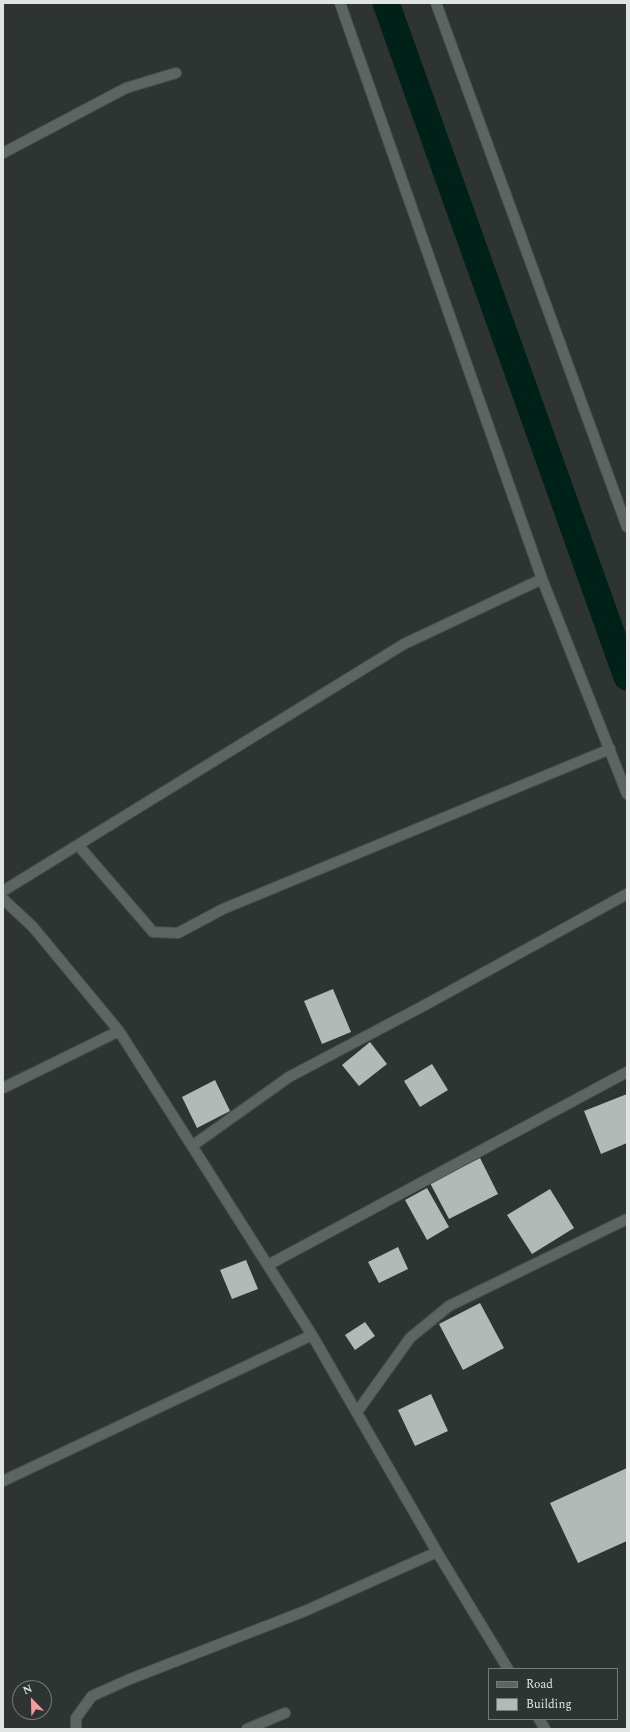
<!DOCTYPE html>
<style>
body{margin:0}
#map{position:relative;width:630px;height:1732px;overflow:hidden;background:#2d3432;font-family:Spectral,serif}
canvas{display:block}
.frame{position:absolute;inset:0;border:4px solid #e0e4e3;pointer-events:none}
.legend{position:absolute;left:488px;top:1668px;width:130px;height:52px;box-sizing:border-box;background:#2d3432;border:1px solid #757a79;margin:0;padding:5px 7px;list-style:none;font-size:12px;color:#e0e4e3}
.legend li{display:flex;align-items:center;gap:8px;height:20px}
.legend b{width:20px;border:1px solid #757a79}
.north{position:absolute;left:12px;top:1680px;width:40px;height:40px;box-sizing:border-box;background:#2d3432;border:1px solid #757a79;border-radius:50%;rotate:337deg;font-size:11px;font-weight:700;line-height:16px;text-align:center;color:#e0e4e3}
.north::after{content:'';display:block;margin:auto;width:14px;height:18px;background:#f59b9a;clip-path:polygon(50% 0,100% 100%,50% 72%,0 100%)}
</style>
<div id="map">
<canvas width="630" height="1732"></canvas>
<div class="frame"></div>
<ul class="legend">
<li><b style="height:5px;background:#5d6562"></b>Road</li>
<li><b style="height:11px;background:#b2bab7"></b>Building</li>
</ul>
<div class="north">N</div>
</div>
<script>
const g = document.querySelector('canvas').getContext('2d');
g.lineJoin = 'round';
const poly = rows => new Path2D(rows.map(r => 'M' + r).join(''));
function strokePath(path, color, width, dash) { g.strokeStyle = color; g.lineWidth = width; g.lineCap = dash ? 'butt' : 'round'; g.setLineDash(dash || []); g.stroke(path); }
function paint(path, color) { g.fillStyle = color; g.fill(path, 'evenodd'); }
const canal = poly([
 [386,3,627,677]
]);
const building = poly([
 [333,989,351,1032,322,1044,304,1001],
 [370,1042,387,1064,359,1086,342,1065],
 [432,1064,448,1090,420,1107,404,1081],
 [215,1080,230,1111,197,1128,182,1097],
 [627,1094,627,1143,601,1154,584,1111],
 [480,1158,498,1194,449,1219,430,1183],
 [427,1188,449,1227,427,1240,405,1200],
 [550,1189,574,1228,532,1254,507,1215],
 [398,1247,408,1269,379,1283,368,1262],
 [246,1260,258,1289,232,1299,220,1270],
 [480,1303,504,1348,463,1370,439,1324],
 [365,1322,375,1336,355,1350,345,1335],
 [431,1394,448,1431,415,1446,398,1410],
 [627,1468,627,1541,578,1563,550,1503]
]);
const minor = poly([
 [340,3,542,579,627,794],
 [436,3,627,527],
 [3,153,126,88,176,73],
 [78,845,153,932,178,933,223,909,610,749],
 [3,891,404,644,542,579],
 [3,899,33,927,119,1031,312,1335,437,1552,508,1669],
 [3,1088,119,1031],
 [192,1146,289,1077,425,1005,627,894],
 [268,1265,627,1072],
 [357,1412,410,1338,449,1306,627,1219],
 [3,1481,312,1335],
 [539,1719,545,1729],
 [76,1729,76,1718,92,1696,130,1679,305,1611,437,1552],
 [247,1729,285,1713]
]);
strokePath(canal, '#002118', 27);
paint(building, '#b2bab7');
strokePath(minor, '#4b504e', 12);
strokePath(minor, '#5d6562', 10);
</script>
